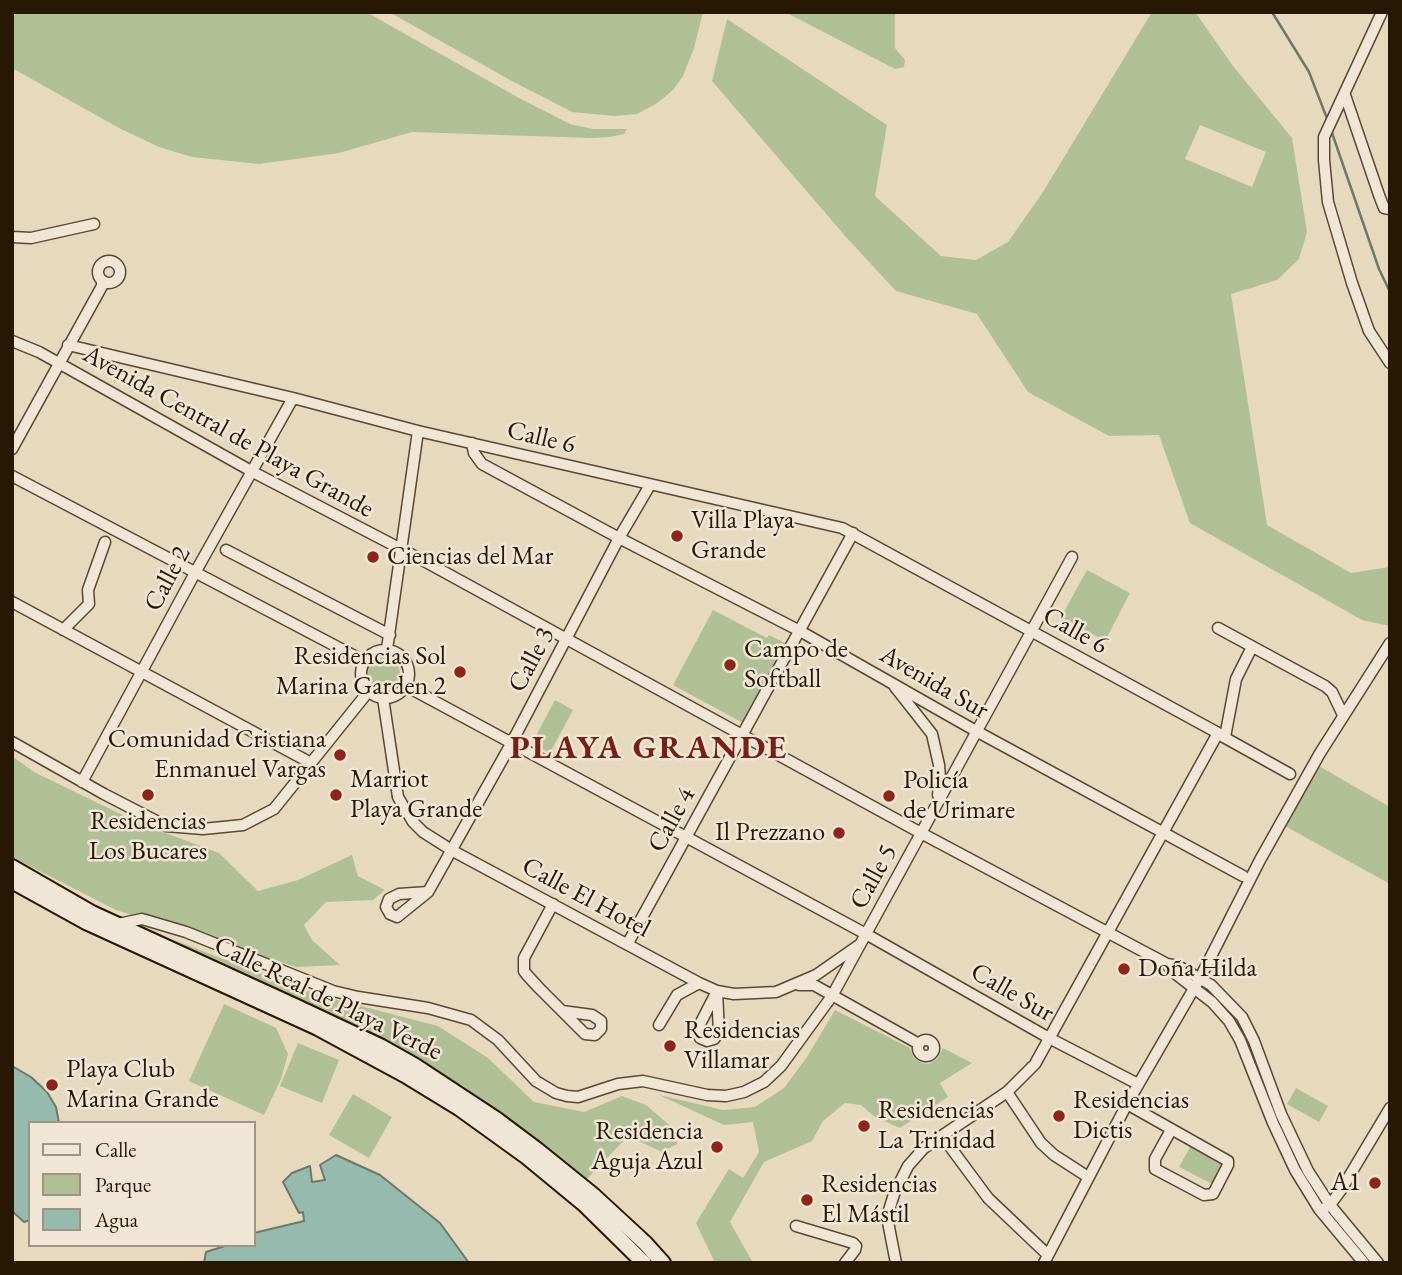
<!DOCTYPE html>
<meta charset="utf-8">
<style>
body{margin:0}
#map{position:relative;width:1402px;height:1275px;overflow:hidden;background:#e7d9be;font-family:"EB Garamond",serif}
canvas{display:block}
.frame{position:absolute;inset:0;border:14px solid #281702;pointer-events:none}
.legend{position:absolute;left:28px;top:1121px;width:228px;height:126px;box-sizing:border-box;background:#efe6d5;border:2px solid #9f9381;margin:0;padding:9px 12px;list-style:none;font-size:21px;color:#281702}
.legend li{display:flex;align-items:center;gap:14px;height:35px}
.legend b{width:35px;border:2px solid #9f9381}
</style>
<div id="map">
<canvas width="1402" height="1275"></canvas>
<div class="frame"></div>
<ul class="legend">
<li><b style="height:9px;background:#efe6d5"></b>Calle</li>
<li><b style="height:19px;background:#b0c096"></b>Parque</li>
<li><b style="height:19px;background:#97baae"></b>Agua</li>
</ul>
</div>
<script>
const g = document.querySelector('canvas').getContext('2d');
g.lineJoin = 'round';
function paint(path, color) { g.fillStyle = color; g.fill(path, 'evenodd'); }
const poly = rows => new Path2D(rows.map(r => 'M' + r).join(''));
function strokePath(path, color, width, dash) { g.strokeStyle = color; g.lineWidth = width; g.lineCap = dash ? 'butt' : 'round'; g.setLineDash(dash || []); g.stroke(path); }
function drawText(font, color, halo, rows, align = 'center') {
  g.font = font + ' "EB Garamond",serif'; g.lineWidth = 5; g.setLineDash([]); g.textBaseline = 'middle'; g.strokeStyle = halo; g.fillStyle = color; for (const [text, x, y, turn = 0] of rows) {
    g.save(); g.translate(x, y); g.rotate((+turn || 0) * Math.PI / 180); g.textAlign = isNaN(turn) ? turn : align; if (halo) g.strokeText(text, 0, 0); g.fillText(text, 0, 0); g.restore();
  }
}
const green = poly([
 [12,12,366,12,519,98,570,124,593,129,627,129,624,134,610,137,590,138,412,132,339,153,259,164,192,157,159,147,119,128,12,68],
 [389,12,703,12,694,48,683,76,673,90,656,104,637,114,614,116,572,112,510,80],
 [785,12,895,12,895,48,905,60,904,67,895,69],
 [1152,12,1195,12,1233,66,1292,138,1307,232,1299,259,1277,280,1231,294,1267,525,1351,573,1390,567,1390,626,1362,620,1190,523,1159,435,1109,436,1028,392,977,314,896,291,846,237,712,81,727,19,887,125,875,196,941,256,976,260,1008,242,1043,192],
 [1200,125,1266,152,1252,187,1185,159],
 [1087,570,1130,593,1105,641,1061,617],
 [713,610,767,638,769,635,787,644,743,723,673,685],
 '368 674a16 16 0 1 1 32 0a16 16 0 1 1-32 0Z',
 [555,700,573,710,550,753,532,743],
 [12,756,34,772,139,823,219,853,258,891,298,880,352,855,358,876,385,890,373,900,326,902,304,925,312,940,340,965,296,967,116,910,12,857],
 [1319,766,1390,807,1390,884,1285,826],
 [171,939,318,995,438,1026,488,1058,534,1102,584,1112,622,1096,646,1105,676,1131,677,1144,662,1152,628,1136,584,1182,540,1143,463,1086],
 [224,1004,276,1028,288,1054,281,1079,264,1115,189,1081],
 [835,1010,910,1048,913,1056,921,1063,929,1064,938,1058,943,1048,972,1063,940,1083,948,1097,900,1128,875,1117,861,1105,845,1103,823,1121,812,1141,764,1162,730,1222,753,1263,715,1263,696,1223,729,1169,743,1178,759,1152,753,1122,724,1125,659,1095,723,1110,755,1107,784,1088,807,1057],
 [298,1043,339,1060,322,1103,280,1086],
 [1296,1088,1328,1106,1319,1122,1287,1104],
 [353,1094,392,1117,369,1158,329,1135],
 [1190,1147,1222,1165,1212,1184,1179,1167]
]);
const water = poly([
 [12,1066,31,1077,47,1092,56,1107,59,1123,30,1123,30,1220,24,1222,12,1211,12,1066],
 [336,1155,380,1175,440,1223,469,1263,204,1263,206,1252,228,1245,254,1245,254,1233,304,1221,303,1212,299,1213,283,1182,292,1173,310,1166,312,1182,325,1180,320,1165,336,1155]
]);
const stream = poly([
 [1272,12,1309,72,1328,121],
 [1331,130,1379,269,1390,292]
]);
const street = poly([
 [1382,12,1324,137,1324,160,1328,202,1352,283,1369,331,1390,363],
 [1345,95,1379,195,1384,208,1390,209],
 [12,237,31,238,94,224],
 '98 272a11 11 0 1 1 22 0a11 11 0 1 1-22 0Z',
 [12,341,39,352,253,472,426,562,921,833,1167,964,1172,971,1212,1002,1229,1021,1240,1040,1273,1123,1295,1170,1319,1209,1364,1263],
 [68,345,293,398,418,431,842,528,1218,733,1035,1064,1007,1092,924,1148,908,1166,894,1194,887,1217,896,1263],
 [472,443,474,453,482,464,619,538,800,631,976,731,1243,876],
 [12,449,102,286,102,280],
 [12,476,364,661],
 [226,550,390,635],
 [12,602,311,763],
 [1218,628,1325,686,1332,692,1343,715],
 [63,630,89,604,88,590,105,542],
 [387,649,418,431],
 '361 674a24 24 0 1 1 48 0a24 24 0 1 1-48 0Z',
 [406,686,866,934,1049,1038,1138,1084],
 [895,687,932,734,939,765,940,778,938,795],
 [383,698,398,797,413,822,423,832,453,851,699,983,717,991,734,994,776,992,816,975,859,945],
 [1220,735,1290,774],
 [1225,737,1236,679,1252,647],
 [12,742,104,794,166,826,203,829,243,825,274,809,368,692],
 [82,782,196,571,293,398],
 [428,892,399,894,389,899,386,907,390,914,397,917,428,892,511,744,619,538,650,485],
 [553,904,524,958,524,971,527,975,539,988,585,1034,595,1035,601,1029,601,1021,592,1015,562,1011],
 [113,925,142,919,186,932,333,991,358,997,428,1008,471,1020,498,1040,536,1081,556,1093,567,1096,578,1097,618,1084,643,1081,707,1095,726,1096,744,1092,764,1082,781,1066,832,996,1072,557],
 [628,943,853,533],
 [1167,964,1178,966,1211,985,1242,1017,1254,1041,1281,1114,1308,1171,1330,1205,1378,1263],
 [799,985,814,985,919,1044],
 [717,991,719,1033,714,1039,707,1041,700,1038,697,1030,717,991],
 [659,1025,677,995,699,983],
 '918 1048a8 8 0 1 1 16 0a8 8 0 1 1-16 0Z',
 [1007,1092,1041,1143,1054,1155,1088,1177],
 [1127,1104,1228,1161,1228,1165,1213,1194,1204,1195,1155,1169,1155,1159,1171,1130],
 [942,1136,988,1198,1048,1255],
 [1326,1207,1330,1205,1341,1190,1390,1108],
 [796,1226,853,1243,856,1246,855,1250,845,1263],
 [1044,1263,1127,1104,1200,978,1260,860,1320,753,1390,643]
]);
const secondary = poly([
 [12,867,92,913,295,1006,382,1047,414,1065,496,1119,536,1149,593,1195,645,1243,663,1263],
 [12,881,88,923,318,1028,405,1075,459,1108,527,1157,584,1204,644,1263]
]);
const markers = [
 [677,536,7,"#8f2418"],
 [373,557,7,"#8f2418"],
 [730,665,7,"#8f2418"],
 [460,672,7,"#8f2418"],
 [340,755,7,"#8f2418"],
 [148,795,7,"#8f2418"],
 [336,795,7,"#8f2418"],
 [889,796,7,"#8f2418"],
 [839,833,7,"#8f2418"],
 [1124,969,7,"#8f2418"],
 [670,1046,7,"#8f2418"],
 [52,1085,7,"#8f2418"],
 [1059,1116,7,"#8f2418"],
 [864,1126,7,"#8f2418"],
 [717,1147,7,"#8f2418"],
 [1375,1183,7,"#8f2418"],
 [807,1200,7,"#8f2418"]
];
const streetNames = [
 ["Avenida Central de Playa Grande",228,432,29],
 ["Calle 6",541,438,13],
 ["Calle 2",168,579,-62],
 ["Calle 6",1075,631,29],
 ["Calle 3",532,660,-62],
 ["Avenida Sur",934,683,30],
 ["Calle 4",672,820,-61],
 ["Calle 5",874,877,-61],
 ["Calle El Hotel",586,898,28],
 ["Calle Sur",1012,993,30],
 ["Calle Real de Playa Verde",328,999,26]
];
const poiNames = [
 ["Villa Playa",691,521],
 ["Grande",691,551],
 ["Ciencias del Mar",387,557],
 ["Campo de",744,650],
 ["Softball",744,680],
 ["Residencias Sol",446,657,"right"],
 ["Marina Garden 2",446,687,"right"],
 ["Comunidad Cristiana",326,740,"right"],
 ["Enmanuel Vargas",326,770,"right"],
 ["Marriot",350,780],
 ["Playa Grande",350,810],
 ["Policía",903,781],
 ["de Urimare",903,811],
 ["Residencias",148,822,"center"],
 ["Los Bucares",148,852,"center"],
 ["Il Prezzano",825,833,"right"],
 ["Doña Hilda",1138,969],
 ["Residencias",684,1031],
 ["Villamar",684,1061],
 ["Playa Club",66,1070],
 ["Marina Grande",66,1100],
 ["Residencias",1073,1101],
 ["Dictis",1073,1131],
 ["Residencias",878,1111],
 ["La Trinidad",878,1141],
 ["Residencia",703,1132,"right"],
 ["Aguja Azul",703,1162,"right"],
 ["A1",1361,1183,"right"],
 ["Residencias",821,1185],
 ["El Mástil",821,1215]
];
const districtNames = [
 ["PLAYA GRANDE",649,749]
];
paint(green, '#b0c096');
paint(water, '#97baae');
strokePath(water, '#6b7969', 2);
strokePath(stream, '#6b7969', 2.5);
strokePath(street, '#584831', 13);
strokePath(secondary, '#281702', 18);
strokePath(street, '#efe6d5', 10);
strokePath(secondary, '#efe6d5', 14);
for (const [x, y, r, color] of markers) { const dot = new Path2D(); dot.arc(x, y, r, 0, 2 * Math.PI); g.fillStyle = color; g.fill(dot); strokePath(dot, '#efe6d5', 2.5); }
drawText('26px', '#281702', '#efe6d5', streetNames);
drawText('26px', '#281702', '#efe6d5', poiNames, 'left');
g.letterSpacing = '2px';
drawText('bold 33px', '#7a1f14', '#efe6d5', districtNames);
g.letterSpacing = '0px';
</script>
